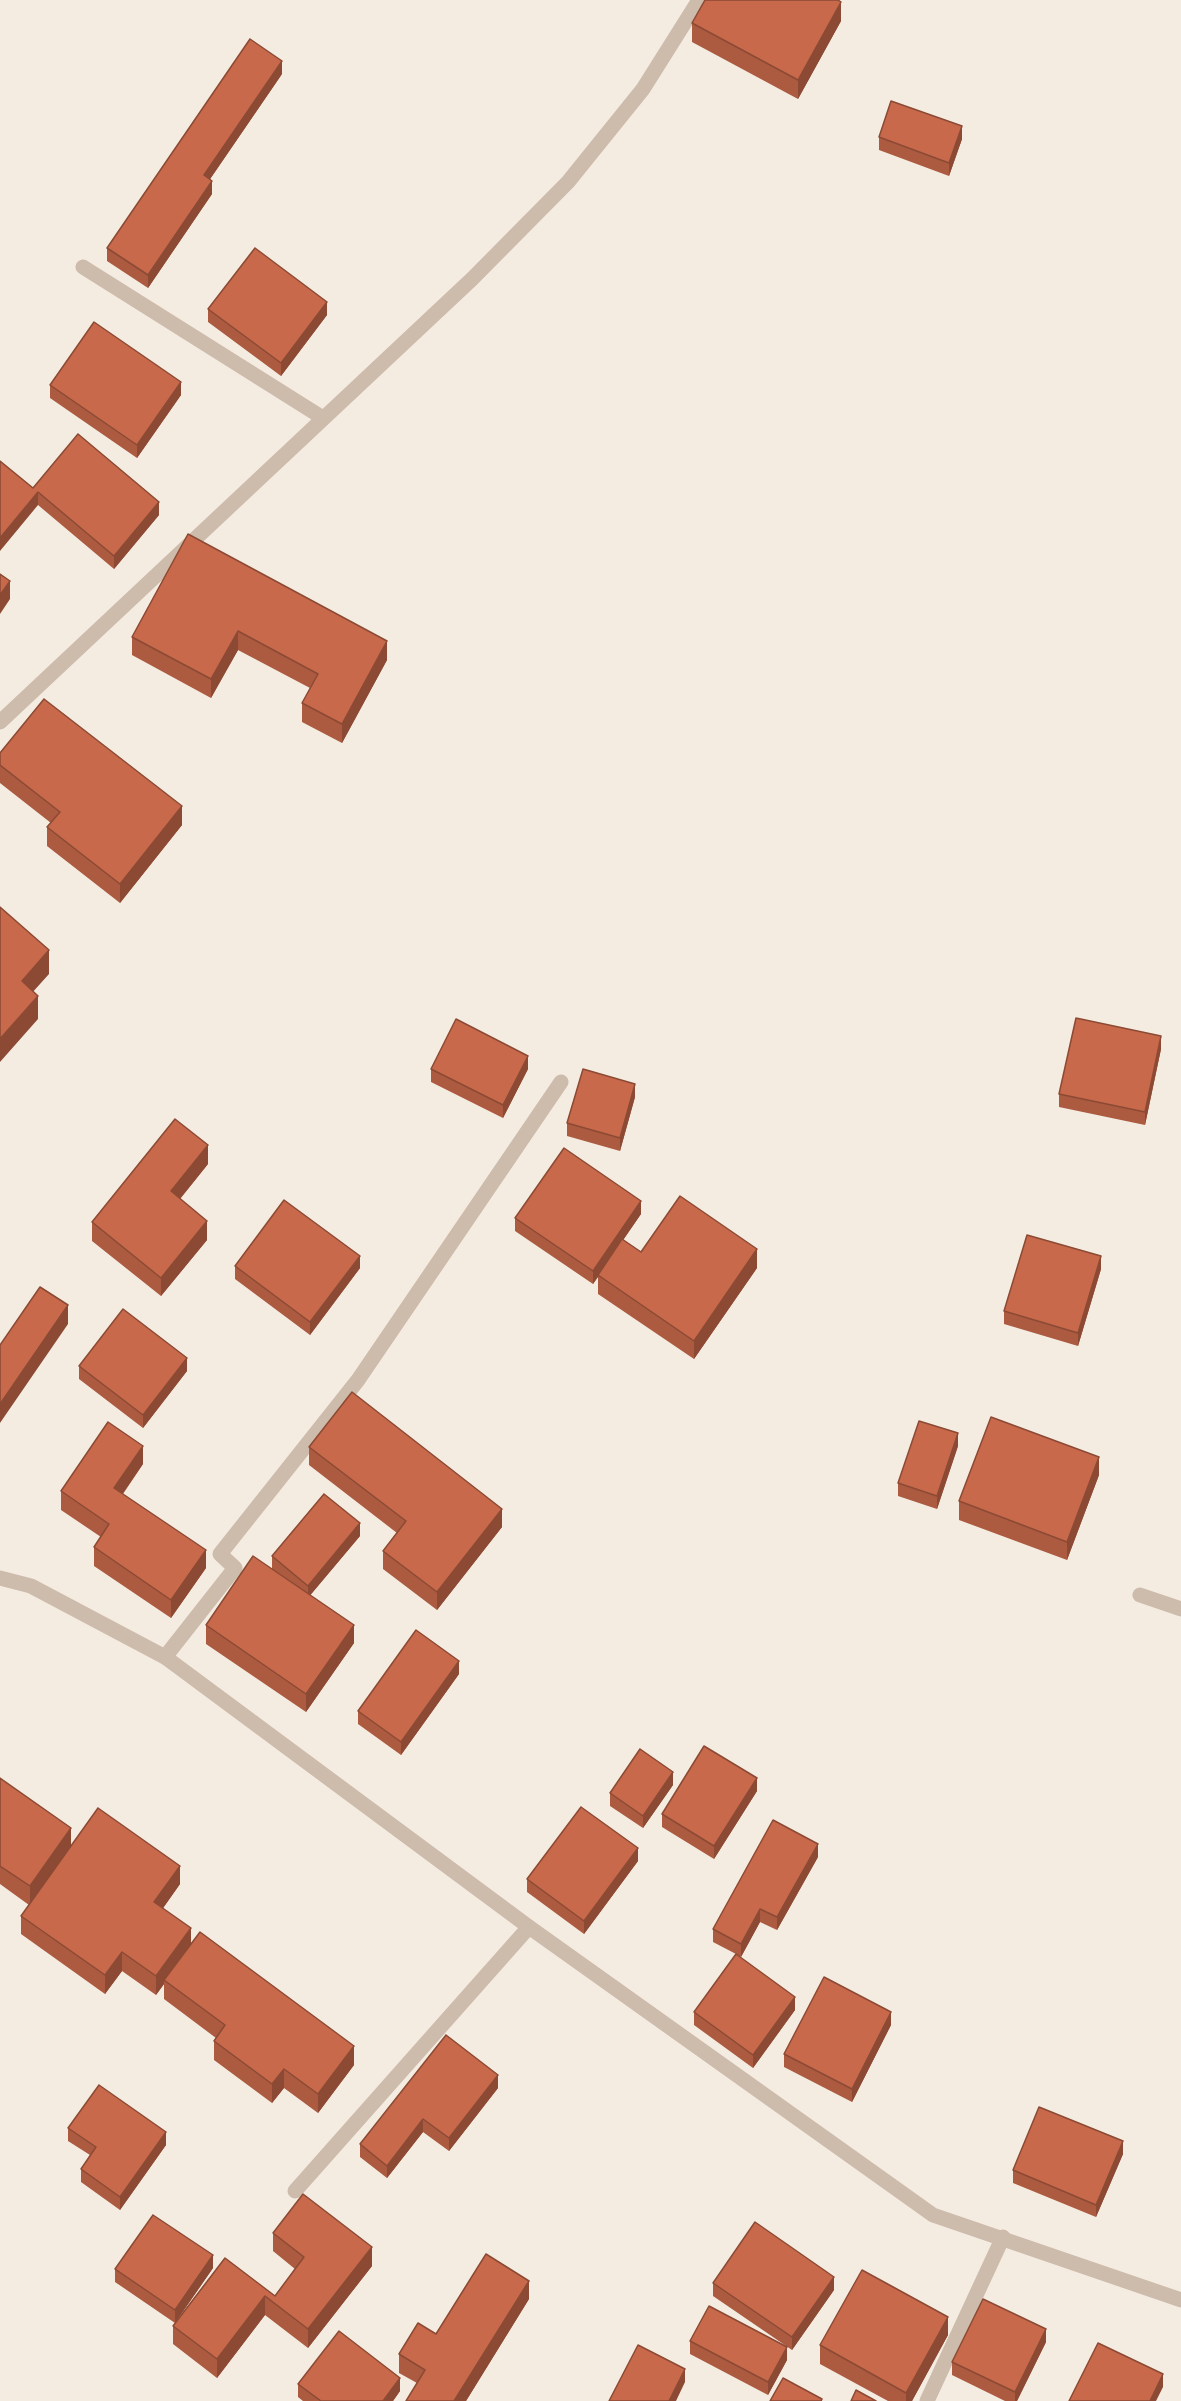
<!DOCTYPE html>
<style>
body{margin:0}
canvas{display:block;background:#f4ebe1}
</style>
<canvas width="1181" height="2401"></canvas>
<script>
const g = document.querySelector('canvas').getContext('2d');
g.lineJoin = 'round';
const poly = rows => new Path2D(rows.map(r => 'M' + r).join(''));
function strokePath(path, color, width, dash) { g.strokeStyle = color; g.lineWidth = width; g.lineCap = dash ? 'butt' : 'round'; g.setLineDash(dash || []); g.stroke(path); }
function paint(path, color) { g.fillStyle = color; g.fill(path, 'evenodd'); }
const service = poly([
 [1140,1595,1181,1609]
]);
const minor = poly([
 [83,267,323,418],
 [0,722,472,279,568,182,643,89,699,0],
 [165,1657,235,1568,220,1554,358,1380,561,1082],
 [295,2191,529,1927],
 [927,2401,1003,2237]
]);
const tertiary = poly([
 [0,1578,31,1586,165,1657,529,1927,933,2215,1181,2300]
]);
const wall = poly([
 [841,21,798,99,692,42,692,23],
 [282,74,210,179,212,194,148,288,107,261,107,248],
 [879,137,962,139,949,176,879,150],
 [208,309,327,315,281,376,208,322],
 [50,385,181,395,137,458,50,398],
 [33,488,159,515,114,569,38,505],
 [188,534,387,660,342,743,302,722,302,703,310,688,238,650,211,698,132,655,132,637],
 [0,753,182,825,120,903,47,846,47,827,51,823,0,783],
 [1161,1049,1145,1125,1059,1107,1059,1094],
 [431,1069,528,1069,503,1118,431,1082],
 [635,1097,620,1151,567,1136,567,1123],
 [208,1164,180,1199,207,1240,161,1296,92,1241,92,1222],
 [641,1214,623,1240,641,1252,757,1268,694,1359,598,1294,598,1277,593,1284,515,1231,515,1218],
 [235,1266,360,1268,310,1335,235,1279],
 [1101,1269,1078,1346,1004,1324,1004,1311],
 [79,1366,187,1371,143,1428,79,1379],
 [958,1446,937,1509,898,1496,898,1483],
 [309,1447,502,1527,437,1610,383,1569,383,1551,397,1533,309,1465],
 [143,1464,123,1494,206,1568,171,1618,94,1566,94,1547,101,1537,61,1510,61,1491],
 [1099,1475,1067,1560,959,1520,959,1501],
 [360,1536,310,1595,354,1643,306,1712,206,1644,206,1625,272,1569,272,1556],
 [459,1674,401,1755,358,1724,358,1711],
 [0,1778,71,1846,180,1884,163,1908,191,1944,354,2065,318,2113,284,2088,272,2103,214,2060,214,2041,216,2038,164,1999,164,1984,156,1995,122,1971,105,1994,21,1934,21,1916,29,1905,0,1884],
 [673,1785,643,1828,610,1806,610,1793],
 [757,1791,714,1859,662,1827,662,1814],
 [818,1857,777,1930,760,1922,741,1957,737,1955,795,2010,753,2068,694,2025,694,2012,736,1954,713,1942,713,1929],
 [638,1861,584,1934,527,1892,527,1879],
 [891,2025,852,2102,784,2067,784,2054],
 [498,2088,449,2151,423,2132,387,2178,360,2157,360,2144],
 [68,2128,166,2145,120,2210,81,2182,81,2169,90,2155,68,2141],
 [1123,2154,1096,2217,1013,2183,1013,2170],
 [273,2233,372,2266,308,2348,265,2315,217,2378,173,2344,173,2326,225,2258,275,2296,295,2269,273,2251],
 [213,2268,175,2323,115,2282,115,2269],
 [713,2283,834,2290,792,2350,713,2296],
 [529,2299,466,2401,406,2401,417,2383,399,2373,399,2354,436,2334],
 [948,2335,912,2401,888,2401,820,2364,820,2345],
 [690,2341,787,2360,768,2395,690,2354],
 [1046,2342,1017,2401,1005,2401,952,2375,952,2362],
 [298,2384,400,2391,393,2401,303,2401,298,2397]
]);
const shadedWall = poly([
 [841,2,841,21,798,99,798,80],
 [282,61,282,74,204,188,204,175],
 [962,126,962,139,949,176,949,163],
 [212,181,212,194,148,288,148,275],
 [327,302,327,315,281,376,281,363],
 [181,382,181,395,137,458,137,445],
 [38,492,38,505,0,551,0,538],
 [159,502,159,515,114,569,114,556],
 [10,581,10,599,0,614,0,595],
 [238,631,238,650,211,698,211,679],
 [387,641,387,660,342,743,342,724],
 [182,806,182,825,120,903,120,884],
 [49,950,49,974,22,1004,22,981],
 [38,996,38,1019,0,1062,0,1039],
 [1161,1036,1161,1049,1145,1125,1145,1112],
 [528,1056,528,1069,503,1118,503,1105],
 [635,1084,635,1097,620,1151,620,1138],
 [208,1145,208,1164,171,1210,171,1191],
 [641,1201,641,1214,593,1284,593,1271],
 [207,1221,207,1240,161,1296,161,1278],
 [757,1249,757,1268,694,1359,694,1341],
 [360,1256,360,1268,310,1335,310,1322],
 [1101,1256,1101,1269,1078,1346,1078,1333],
 [68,1305,68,1324,0,1423,0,1404],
 [187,1358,187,1371,143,1428,143,1415],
 [958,1433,958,1446,937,1509,937,1496],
 [143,1446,143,1464,114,1506,114,1488],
 [1099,1457,1099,1475,1067,1560,1067,1542],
 [502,1509,502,1527,437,1610,437,1592],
 [360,1523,360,1536,308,1598,308,1586],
 [206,1550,206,1568,171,1618,171,1600],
 [354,1625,354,1643,306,1712,306,1694],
 [459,1661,459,1674,401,1755,401,1742],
 [673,1772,673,1785,643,1828,643,1816],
 [757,1778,757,1791,714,1859,714,1846],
 [71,1828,71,1846,30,1905,30,1886],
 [818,1844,818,1857,777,1930,777,1917],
 [638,1848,638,1861,584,1934,584,1921],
 [180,1866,180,1884,154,1921,154,1902],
 [760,1909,760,1922,741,1957,741,1944],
 [191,1928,191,1946,164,1980,164,1984,156,1995,156,1976],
 [122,1952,122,1971,105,1994,105,1975],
 [795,1997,795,2010,753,2068,753,2055],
 [891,2012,891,2025,852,2102,852,2089],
 [354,2046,354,2065,318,2113,318,2094],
 [284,2069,284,2088,272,2103,272,2084],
 [498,2075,498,2088,449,2151,449,2138],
 [423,2119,423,2132,387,2178,387,2166],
 [166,2132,166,2145,120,2210,120,2197],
 [1123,2141,1123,2154,1096,2217,1096,2205],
 [372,2247,372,2266,308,2348,308,2329],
 [213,2255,213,2268,175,2323,175,2310],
 [834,2277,834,2290,792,2350,792,2337],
 [529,2281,529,2299,466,2401,454,2401],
 [265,2296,265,2315,217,2378,217,2359],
 [948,2317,948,2335,912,2401,906,2401,906,2393],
 [1046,2329,1046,2342,1017,2401,1015,2401,1015,2392],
 [787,2347,787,2360,768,2395,768,2382],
 [685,2369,685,2382,676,2401,669,2401],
 [1163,2374,1163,2387,1156,2401,1150,2401],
 [400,2378,400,2391,393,2401,383,2401]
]);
const building = poly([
 [705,0,838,0,841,2,798,80,692,23,705,0],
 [250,39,282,61,204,175,212,181,148,275,107,248,250,39],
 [891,101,962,126,949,163,879,137,891,101],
 [255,248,327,302,281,363,208,309,255,248],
 [94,322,181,382,137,445,50,385,94,322],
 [78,434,159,502,114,556,38,492,0,538,0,461,33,488,78,434],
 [188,534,387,641,342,724,302,703,318,674,238,631,211,679,132,637,188,534],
 [0,574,10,581,0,595,0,574],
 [44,699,182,806,120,884,47,827,60,812,0,765,0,753,44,699],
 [0,907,49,950,22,981,38,996,0,1039,0,907],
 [1076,1018,1161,1036,1145,1112,1059,1094,1076,1018],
 [456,1019,528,1056,503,1105,431,1069,456,1019],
 [583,1069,635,1084,620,1138,567,1123,583,1069],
 [175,1119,208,1145,171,1191,207,1221,161,1278,92,1222,175,1119],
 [564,1148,641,1201,593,1271,515,1218,564,1148],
 [680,1196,757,1249,694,1341,598,1275,622,1239,641,1252,680,1196],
 [284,1200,360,1256,310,1322,235,1266,284,1200],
 [1027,1235,1101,1256,1078,1333,1004,1311,1027,1235],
 [40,1287,68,1305,0,1404,0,1345,40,1287],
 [123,1309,187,1358,143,1415,79,1366,123,1309],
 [352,1392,502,1509,437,1592,383,1551,406,1521,309,1447,352,1392],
 [991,1417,1099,1457,1067,1542,959,1501,991,1417],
 [919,1421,958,1433,937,1496,898,1483,919,1421],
 [108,1422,143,1446,114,1488,206,1550,171,1600,94,1547,109,1524,61,1491,108,1422],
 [324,1494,360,1523,308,1586,272,1556,324,1494],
 [253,1556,354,1625,306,1694,206,1625,253,1556],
 [416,1630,459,1661,401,1742,358,1711,416,1630],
 [704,1746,757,1778,714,1846,662,1814,704,1746],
 [640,1749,673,1772,643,1816,610,1793,640,1749],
 [0,1778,71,1828,30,1886,0,1866,0,1778],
 [581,1807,638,1848,584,1921,527,1879,581,1807],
 [98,1808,180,1866,154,1902,191,1928,156,1976,122,1952,105,1975,21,1916,98,1808],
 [773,1820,818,1844,777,1917,760,1909,741,1944,713,1929,773,1820],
 [200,1932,354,2046,318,2094,284,2069,272,2084,214,2041,225,2025,164,1980,200,1932],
 [736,1954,795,1997,753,2055,694,2012,736,1954],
 [824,1977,891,2012,852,2089,784,2054,824,1977],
 [446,2035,498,2075,449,2138,423,2119,387,2166,360,2144,446,2035],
 [99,2085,166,2132,120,2197,81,2169,96,2147,68,2128,99,2085],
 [1039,2107,1123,2141,1096,2205,1013,2170,1039,2107],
 [303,2194,372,2247,308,2329,265,2296,217,2359,173,2326,225,2258,275,2296,304,2257,273,2233,303,2194],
 [153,2215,213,2255,175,2310,115,2269,153,2215],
 [755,2222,834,2277,792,2337,713,2283,755,2222],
 [486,2254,529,2281,454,2401,406,2401,425,2370,399,2354,418,2323,436,2334,486,2254],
 [862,2270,948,2317,906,2393,820,2345,862,2270],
 [983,2299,1046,2329,1015,2392,952,2362,983,2299],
 [709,2306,787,2347,768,2382,690,2341,709,2306],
 [339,2331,400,2378,383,2401,321,2401,298,2384,339,2331],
 [1098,2343,1163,2374,1150,2401,1069,2401,1098,2343],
 [638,2345,685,2369,669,2401,609,2401,638,2345],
 [783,2378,822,2399,821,2401,770,2401,783,2378],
 [856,2390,876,2401,851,2401,856,2390]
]);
strokePath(service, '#cdbbac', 15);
strokePath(minor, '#cdbbac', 15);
strokePath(tertiary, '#cdbbac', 15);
paint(wall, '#ac5a40');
paint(shadedWall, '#8c4a34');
paint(building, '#c8694b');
strokePath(building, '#8c4a34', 1.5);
</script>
